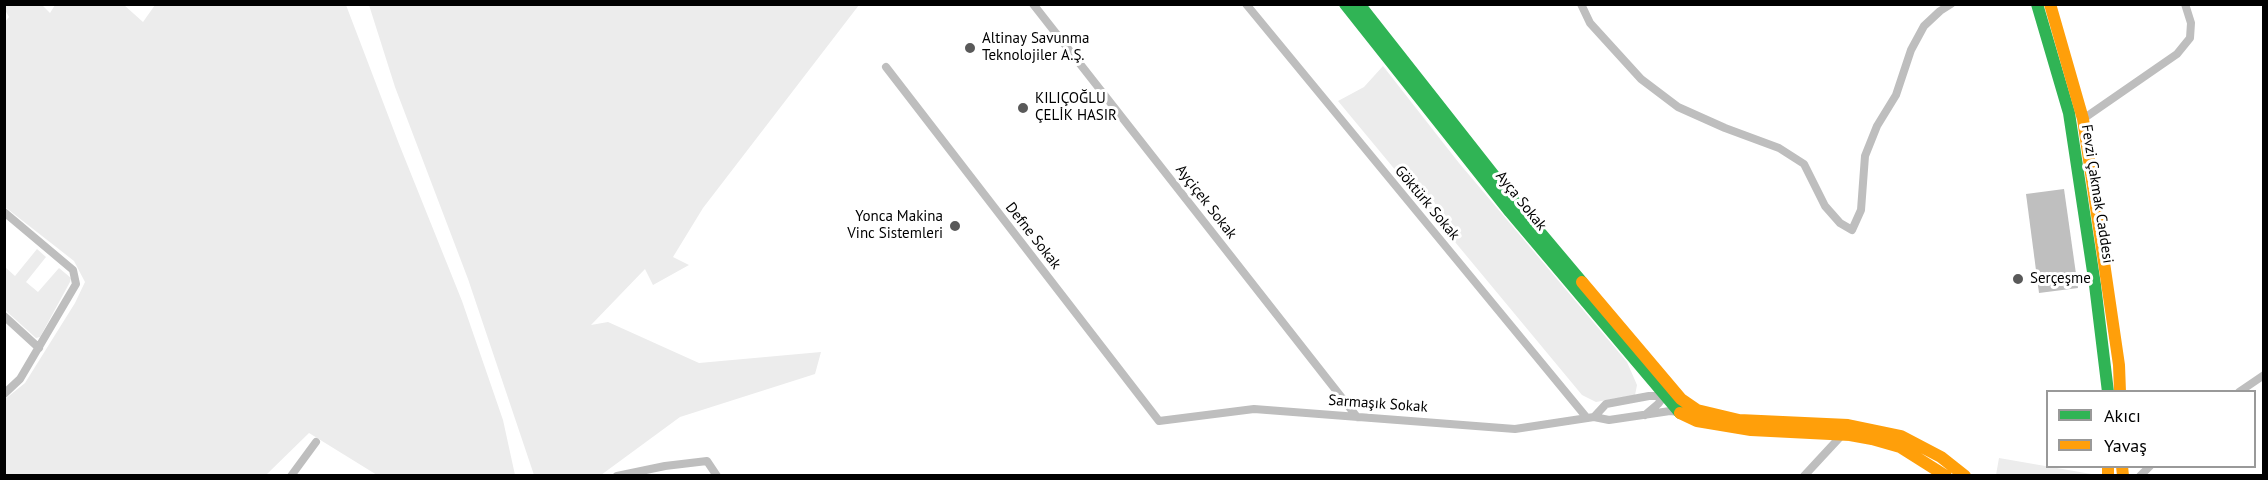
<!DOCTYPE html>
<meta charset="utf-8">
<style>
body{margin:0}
#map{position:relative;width:2268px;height:480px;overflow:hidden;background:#fff;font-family:"PT Sans",sans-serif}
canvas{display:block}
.frame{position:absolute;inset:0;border:6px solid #000;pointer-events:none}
.legend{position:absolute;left:2046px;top:390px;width:210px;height:78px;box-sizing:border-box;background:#fff;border:2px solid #999;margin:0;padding:8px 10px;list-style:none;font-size:18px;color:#000}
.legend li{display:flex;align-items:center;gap:12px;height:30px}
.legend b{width:30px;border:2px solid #999}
</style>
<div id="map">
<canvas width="2268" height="480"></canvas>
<div class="frame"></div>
<ul class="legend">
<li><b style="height:8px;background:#30b455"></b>Akıcı</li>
<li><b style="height:8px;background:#ff9f0a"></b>Yavaş</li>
</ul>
</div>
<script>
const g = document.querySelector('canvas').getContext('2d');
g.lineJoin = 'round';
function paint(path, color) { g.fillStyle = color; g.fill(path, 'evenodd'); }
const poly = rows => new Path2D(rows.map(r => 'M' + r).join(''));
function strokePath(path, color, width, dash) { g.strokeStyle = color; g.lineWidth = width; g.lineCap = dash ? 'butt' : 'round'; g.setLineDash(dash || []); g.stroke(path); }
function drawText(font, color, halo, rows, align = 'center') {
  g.font = font + ' "PT Sans",sans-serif'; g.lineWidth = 6; g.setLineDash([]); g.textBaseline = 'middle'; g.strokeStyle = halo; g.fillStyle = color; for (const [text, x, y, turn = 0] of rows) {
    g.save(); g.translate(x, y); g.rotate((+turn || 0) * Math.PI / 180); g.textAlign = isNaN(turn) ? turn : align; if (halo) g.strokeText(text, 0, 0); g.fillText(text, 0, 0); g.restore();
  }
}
const green = poly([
 [5,5,42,5,50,13,55,5,124,5,143,22,155,5,346,5,399,144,462,301,503,420,515,475,377,475,309,433,266,475,5,475,4,400,25,383,75,303,85,282,74,261,5,207,4,23,9,17,5,10],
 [369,5,859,5,703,208,673,257,689,265,653,285,645,269,591,325,608,322,699,363,821,352,815,374,680,417,601,475,534,475,468,279,395,87],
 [1383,66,1459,163,1627,362,1637,385,1635,395,1596,402,1582,395,1338,101,1364,87],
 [37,249,46,257,26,282,38,292,59,268,71,278,70,282,40,337,36,338,5,310,5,267,15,276],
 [1999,458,2097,475,1996,475]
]);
const water = poly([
 [2064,189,2078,288,2039,293,2026,194]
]);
const street = poly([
 [1033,4,1357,417],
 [1246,4,1587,418],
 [1581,4,1590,23,1641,79,1678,107,1725,128,1779,148,1804,164,1825,206,1840,223,1852,230,1861,210,1865,156,1877,126,1896,95,1911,50,1924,26,1940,11,1951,4],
 [886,67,1159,421,1254,409,1515,429,1594,417,1609,420,1670,411,1679,412],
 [2083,119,2177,54,2190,38,2191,23,2185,4],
 [4,212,73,270,76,284,20,379,4,394],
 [4,316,39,348],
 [2239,392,2264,375],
 [1645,415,1658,404,1665,395,1665,391],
 [1594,417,1606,404,1649,396,1668,396],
 [291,476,316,442],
 [617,476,665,466,707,461,717,476],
 [1804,476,1842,435],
 [2140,476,2150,466]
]);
const fast = poly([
 [1345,4,1510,212,1680,413],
 [1359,4,1518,206,1582,282],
 [2037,4,2069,113,2095,285,2108,392]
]);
const slow = poly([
 [2050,4,2083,119,2119,365,2120,392],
 [1582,282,1681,399,1697,410,1739,420,1848,425,1901,436,1941,457,1965,476],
 [1680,413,1697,421,1751,430,1850,435,1872,439,1900,447,1946,476],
 [2108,466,2108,476],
 [2122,466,2123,476]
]);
const markers = [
 [970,48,6,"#595959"],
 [1023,108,6,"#595959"],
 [955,226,6,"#595959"],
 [2018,279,6,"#595959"]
];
const poiNames = [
 ["Altinay Savunma",982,39],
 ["Teknolojiler A.Ş.",982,56],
 ["KILIÇOĞLU",1035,99],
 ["ÇELİK HASIR",1035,116],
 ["Yonca Makina",943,217,"right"],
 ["Vinc Sistemleri",943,234,"right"],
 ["Serçeşme",2030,279]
];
const streetNames = [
 ["Fevzi Çakmak Caddesi",2097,194,81],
 ["Ayça Sokak",1521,201,51],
 ["Ayçiçek Sokak",1206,202,52],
 ["Göktürk Sokak",1427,203,50],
 ["Defne Sokak",1033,236,52],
 ["Sarmaşık Sokak",1378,404,4]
];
paint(green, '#ececec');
paint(water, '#bfbfbf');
strokePath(street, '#bebebe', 8);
strokePath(fast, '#30b455', 12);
strokePath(slow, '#ff9f0a', 12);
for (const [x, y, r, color] of markers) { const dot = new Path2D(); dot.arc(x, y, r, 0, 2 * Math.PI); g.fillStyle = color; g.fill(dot); strokePath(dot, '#fff', 2); }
drawText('15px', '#000', '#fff', poiNames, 'left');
drawText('15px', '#000', '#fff', streetNames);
</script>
